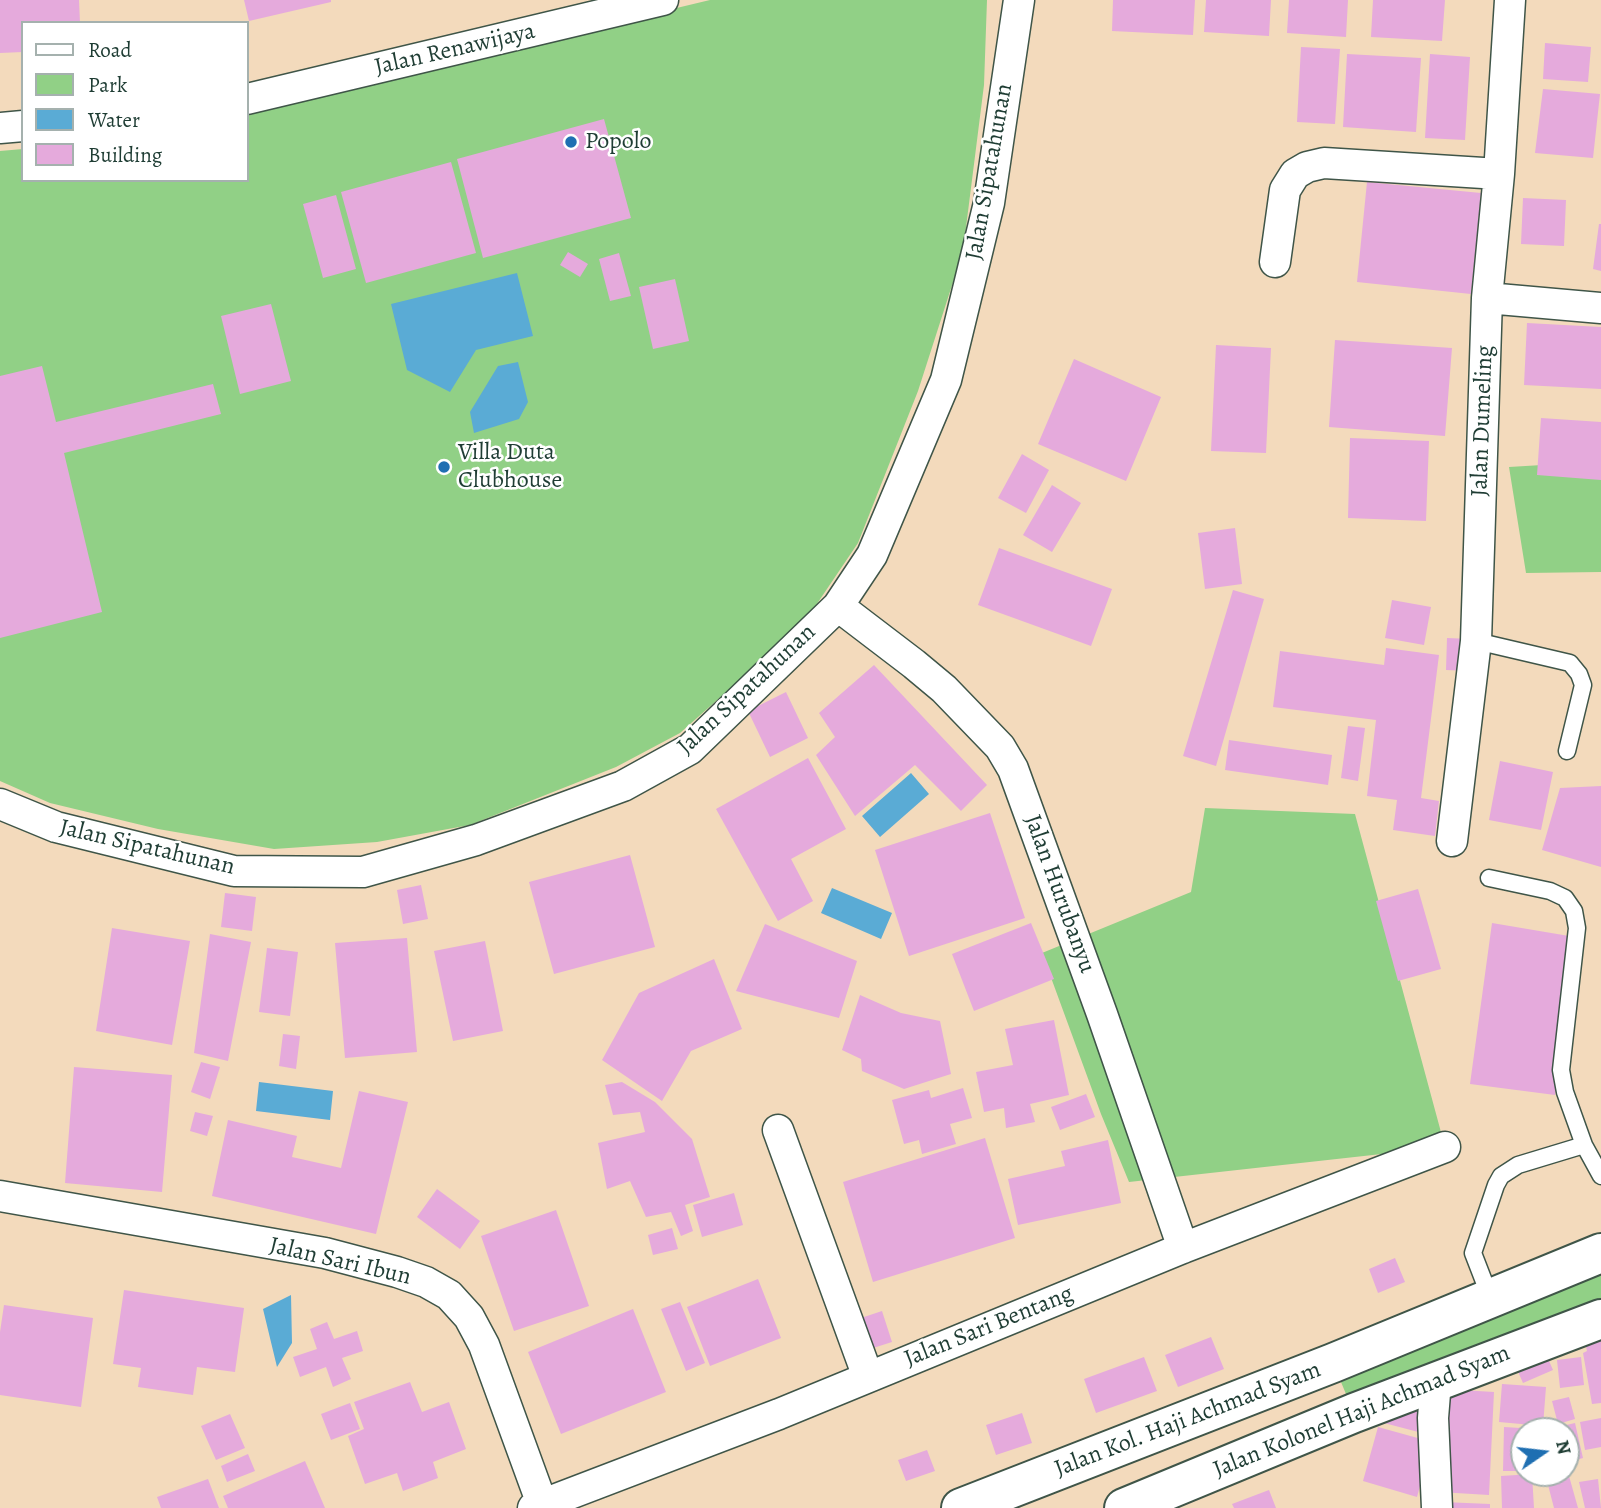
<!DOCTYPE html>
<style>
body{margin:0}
#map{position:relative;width:1601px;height:1508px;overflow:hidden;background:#f3dabc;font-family:Alegreya,serif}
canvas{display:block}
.legend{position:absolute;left:21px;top:21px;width:228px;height:161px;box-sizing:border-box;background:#fff;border:2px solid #a5b1ae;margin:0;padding:9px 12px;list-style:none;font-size:21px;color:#1f3d34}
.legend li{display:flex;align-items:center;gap:14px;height:35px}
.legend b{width:35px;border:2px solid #a5b1ae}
.north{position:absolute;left:1510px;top:1417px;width:70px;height:70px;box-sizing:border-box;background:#fff;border:2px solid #a5b1ae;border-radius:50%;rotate:76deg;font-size:19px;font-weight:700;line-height:28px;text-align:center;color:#1f3d34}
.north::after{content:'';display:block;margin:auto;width:24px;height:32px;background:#1f6fb2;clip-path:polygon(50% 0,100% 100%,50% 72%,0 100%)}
</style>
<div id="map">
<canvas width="1601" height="1508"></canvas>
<ul class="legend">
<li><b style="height:9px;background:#fff"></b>Road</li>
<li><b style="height:19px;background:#91d086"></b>Park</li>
<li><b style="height:19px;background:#5aabd5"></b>Water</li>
<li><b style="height:19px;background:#e5aadc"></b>Building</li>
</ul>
<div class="north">N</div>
</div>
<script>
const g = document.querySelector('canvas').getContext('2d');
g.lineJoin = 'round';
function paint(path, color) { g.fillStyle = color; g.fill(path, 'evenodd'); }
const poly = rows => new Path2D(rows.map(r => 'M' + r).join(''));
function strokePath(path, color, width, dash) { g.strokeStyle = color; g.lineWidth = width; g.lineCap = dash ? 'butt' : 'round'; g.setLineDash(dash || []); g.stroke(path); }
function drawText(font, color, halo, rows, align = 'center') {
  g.font = font + ' Alegreya,serif'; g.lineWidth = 5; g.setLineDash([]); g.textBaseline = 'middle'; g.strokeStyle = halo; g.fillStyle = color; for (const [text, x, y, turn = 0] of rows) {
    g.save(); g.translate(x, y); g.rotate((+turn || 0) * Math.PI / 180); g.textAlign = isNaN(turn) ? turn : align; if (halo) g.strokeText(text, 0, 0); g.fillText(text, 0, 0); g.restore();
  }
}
const green = poly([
 [710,0,987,0,984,85,963,251,918,391,858,543,804,623,680,733,616,767,470,825,377,842,274,849,158,829,50,803,0,781,0,151,23,149,23,180,247,180,247,111],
 [1592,462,1601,476,1601,572,1526,573,1509,467],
 [1205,808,1355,814,1445,1147,1129,1182,1101,1114,1042,953,1191,892],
 [1601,1256,1601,1315,1354,1413,1333,1363]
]);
const water = poly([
 [517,273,533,336,476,350,450,392,407,370,391,304],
 [518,362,528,402,519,419,474,433,470,412,498,366],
 [911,773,929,794,880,837,862,816],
 [832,888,892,913,881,939,821,913],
 [259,1082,333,1091,330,1120,256,1111],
 [291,1295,292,1343,277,1367,263,1309]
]);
const building = poly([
 [0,0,79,0,80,23,23,23,23,52,0,53],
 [244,0,331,0,331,2,249,21],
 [1113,0,1195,0,1193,35,1112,31],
 [1206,0,1271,0,1269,36,1204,32],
 [1289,0,1348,0,1346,37,1287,33],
 [1373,0,1445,0,1442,41,1371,37],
 [1545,43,1591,47,1588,82,1543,79],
 [1301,47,1340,49,1335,124,1297,122],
 [1347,54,1421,58,1416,132,1343,127],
 [1430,54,1470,57,1465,140,1425,138],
 [1543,89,1600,94,1593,158,1535,153],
 [604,119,631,218,483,258,457,159],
 [451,162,476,253,366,283,341,192],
 [1367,182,1481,193,1471,294,1357,282],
 [336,195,356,269,323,278,303,204],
 [1523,198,1566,200,1564,246,1521,244],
 [1599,224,1601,224,1601,271,1593,269],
 [568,252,588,264,580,277,560,265],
 [619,253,631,296,610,301,599,259],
 [675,279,689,341,653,349,639,287],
 [271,304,291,381,240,394,221,316],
 [1527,323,1601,327,1601,389,1524,385],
 [1335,340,1452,348,1445,436,1329,427],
 [1216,345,1271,348,1266,453,1211,451],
 [1074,359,1161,397,1126,481,1038,444],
 [42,366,56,422,213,384,221,414,64,453,102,612,0,638,0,376],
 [1541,418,1601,422,1601,480,1537,475],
 [1350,438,1429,441,1426,521,1348,518],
 [1022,454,1049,470,1026,513,998,498],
 [1052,485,1081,503,1052,552,1023,535],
 [1235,528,1242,584,1205,589,1198,533],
 [999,548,1112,589,1091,646,978,605],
 [1233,590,1264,599,1216,766,1183,756],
 [1392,600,1431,607,1424,645,1385,638],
 [1447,638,1471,639,1470,671,1446,670],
 [1386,648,1439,655,1421,798,1439,801,1435,836,1393,830,1397,800,1367,796,1376,720,1273,707,1280,651,1384,665],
 [874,665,987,785,961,811,915,765,855,816,816,755,835,737,819,713],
 [786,692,808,738,770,757,748,711],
 [1348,726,1365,728,1358,781,1341,778],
 [1229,740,1332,755,1328,785,1225,770],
 [808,758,846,829,791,859,813,901,778,921,716,809],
 [1500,761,1553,772,1541,830,1489,820],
 [1601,786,1601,867,1542,850,1560,788],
 [990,813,1025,918,909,956,875,850],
 [630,855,655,947,554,974,529,882],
 [421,885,428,919,403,924,397,890],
 [1418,889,1441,969,1398,981,1376,901],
 [225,893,256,897,252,931,221,927],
 [1031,923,1054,979,974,1011,952,954],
 [1492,923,1569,936,1555,1095,1470,1084],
 [765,924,857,961,839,1018,736,991],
 [112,928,190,941,172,1045,96,1031],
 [210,934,251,942,228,1061,194,1053],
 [407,938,417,1052,345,1058,335,943],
 [485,941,503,1031,453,1041,434,951],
 [267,948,298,952,290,1016,259,1012],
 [714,959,742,1029,691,1051,662,1101,602,1060,639,993],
 [860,995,901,1013,940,1021,951,1074,904,1089,862,1071,861,1059,842,1050],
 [1054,1020,1069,1095,1030,1104,1035,1122,1006,1128,1004,1108,984,1112,976,1072,1013,1065,1005,1029],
 [283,1034,300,1036,296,1069,279,1066],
 [201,1062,220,1067,210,1099,191,1092],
 [74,1067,172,1075,162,1192,65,1183],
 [622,1082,655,1102,692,1139,710,1197,685,1205,693,1231,681,1236,671,1212,646,1217,630,1181,607,1189,598,1143,645,1132,640,1112,613,1115,605,1085],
 [963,1088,972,1118,950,1124,956,1144,922,1154,919,1140,904,1144,892,1100,929,1090,931,1098],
 [359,1091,408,1102,376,1234,212,1196,228,1120,297,1136,292,1157,341,1168],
 [1086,1094,1095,1117,1060,1130,1051,1107],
 [195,1112,213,1116,207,1136,190,1131],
 [985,1138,1015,1238,873,1282,843,1182],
 [1108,1140,1121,1203,1018,1225,1008,1179,1065,1166,1061,1151],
 [437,1189,480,1221,460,1249,417,1217],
 [734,1193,743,1225,702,1237,693,1205],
 [556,1210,589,1306,514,1331,481,1236],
 [672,1228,678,1249,653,1255,648,1235],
 [1395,1258,1405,1282,1378,1293,1369,1269],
 [758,1279,781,1338,710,1366,687,1307],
 [124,1290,244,1308,235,1372,197,1367,193,1395,138,1387,141,1368,113,1364],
 [680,1302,705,1363,686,1371,661,1309],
 [4,1305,93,1318,81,1407,0,1395,0,1332],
 [633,1309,666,1392,561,1434,528,1352],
 [882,1311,892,1342,870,1349,861,1318],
 [327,1322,334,1339,357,1331,363,1351,342,1358,351,1379,333,1387,326,1367,300,1377,293,1357,317,1349,310,1329],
 [1601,1333,1601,1403,1592,1404,1583,1353,1587,1351,1583,1334],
 [1211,1337,1224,1369,1178,1387,1165,1355],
 [1542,1345,1553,1370,1523,1383,1512,1358],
 [1144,1357,1157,1391,1096,1413,1084,1379],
 [1581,1357,1584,1385,1560,1388,1557,1360],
 [410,1382,422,1412,449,1402,466,1449,433,1462,438,1478,403,1491,397,1473,365,1484,348,1436,364,1429,354,1402],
 [1502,1384,1546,1387,1543,1426,1499,1422],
 [1444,1389,1494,1392,1489,1495,1439,1492],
 [1569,1397,1575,1419,1558,1424,1552,1401],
 [350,1403,360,1429,331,1440,321,1414],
 [1388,1403,1431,1413,1426,1434,1384,1423],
 [1022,1413,1032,1443,996,1455,986,1425],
 [230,1414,245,1448,216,1460,201,1426],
 [1601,1418,1601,1447,1585,1450,1580,1422],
 [1575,1423,1583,1458,1566,1463,1566,1431,1545,1430],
 [1378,1427,1432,1442,1417,1497,1363,1481],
 [1504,1427,1537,1429,1537,1431,1524,1431,1524,1471,1503,1471],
 [927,1450,935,1471,906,1481,898,1460],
 [248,1454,255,1471,227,1482,221,1466],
 [305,1461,325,1508,228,1508,223,1496],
 [1532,1474,1534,1508,1502,1508,1501,1476],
 [1569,1476,1578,1508,1554,1508,1547,1481],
 [208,1479,219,1508,161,1508,157,1497],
 [1598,1479,1601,1508,1585,1508,1579,1482],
 [1269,1490,1276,1508,1234,1508,1232,1504],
 [1443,1502,1490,1504,1490,1508,1443,1508]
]);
const lane = poly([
 [1476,641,1570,663,1579,674,1583,685,1567,751],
 [1489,878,1550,891,1565,898,1574,911,1577,928,1561,1070,1565,1092,1584,1145],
 [1490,1297,1473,1253,1496,1185,1501,1176,1518,1165,1584,1145,1601,1176]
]);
const street = poly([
 [247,99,663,0],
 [0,128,23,126],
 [1275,262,1285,190,1295,174,1307,167,1324,163,1499,174],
 [1487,298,1601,308],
 [838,606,914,664,944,689,1000,747,1013,769,1102,1014,1183,1248],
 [0,804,56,827,234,871,363,872,476,840,623,786,690,749,838,606,872,555,946,380,989,203,1019,0],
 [1452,841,1476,641,1487,298,1499,174,1510,0],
 [778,1130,868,1377],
 [0,1196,325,1253,397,1272,426,1282,449,1295,469,1317,484,1345,542,1504],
 [1436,1381,1433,1418,1437,1508],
 [533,1508,779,1414,1183,1248,1445,1147]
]);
const secondary = poly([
 [961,1508,1333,1363,1601,1253],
 [1124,1508,1354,1413,1601,1319]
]);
const markers = [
 [571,142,7,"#1f6fb2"],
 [444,467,7,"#1f6fb2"]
];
const streetNames = [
 ["Jalan Renawijaya",455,50,-13],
 ["Jalan Sipatahunan",990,172,-80],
 ["Jalan Dumeling",1483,421,-88],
 ["Jalan Sipatahunan",747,690,-43],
 ["Jalan Sipatahunan",147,848,13],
 ["Jalan Hurubanyu",1059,894,70],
 ["Jalan Sari Ibun",340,1262,13],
 ["Jalan Sari Bentang",989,1327,-22],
 ["Jalan Kolonel Haji Achmad Syam",1362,1412,-22],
 ["Jalan Kol. Haji Achmad Syam",1188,1420,-21]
];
const poiNames = [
 ["Popolo",585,142],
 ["Villa Duta",458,453],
 ["Clubhouse",458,481]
];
paint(green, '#91d086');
paint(water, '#5aabd5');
paint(building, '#e5aadc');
strokePath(lane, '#3f5548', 19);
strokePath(street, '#3f5548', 33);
strokePath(secondary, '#3f5548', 42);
strokePath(lane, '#fff', 16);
strokePath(street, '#fff', 30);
strokePath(secondary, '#fff', 38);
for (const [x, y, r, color] of markers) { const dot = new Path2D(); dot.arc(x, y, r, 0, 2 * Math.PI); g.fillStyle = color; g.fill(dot); strokePath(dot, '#fff', 2.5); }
drawText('24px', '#1f3d34', '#fff', streetNames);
drawText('24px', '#1f3d34', '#fff', poiNames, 'left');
</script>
